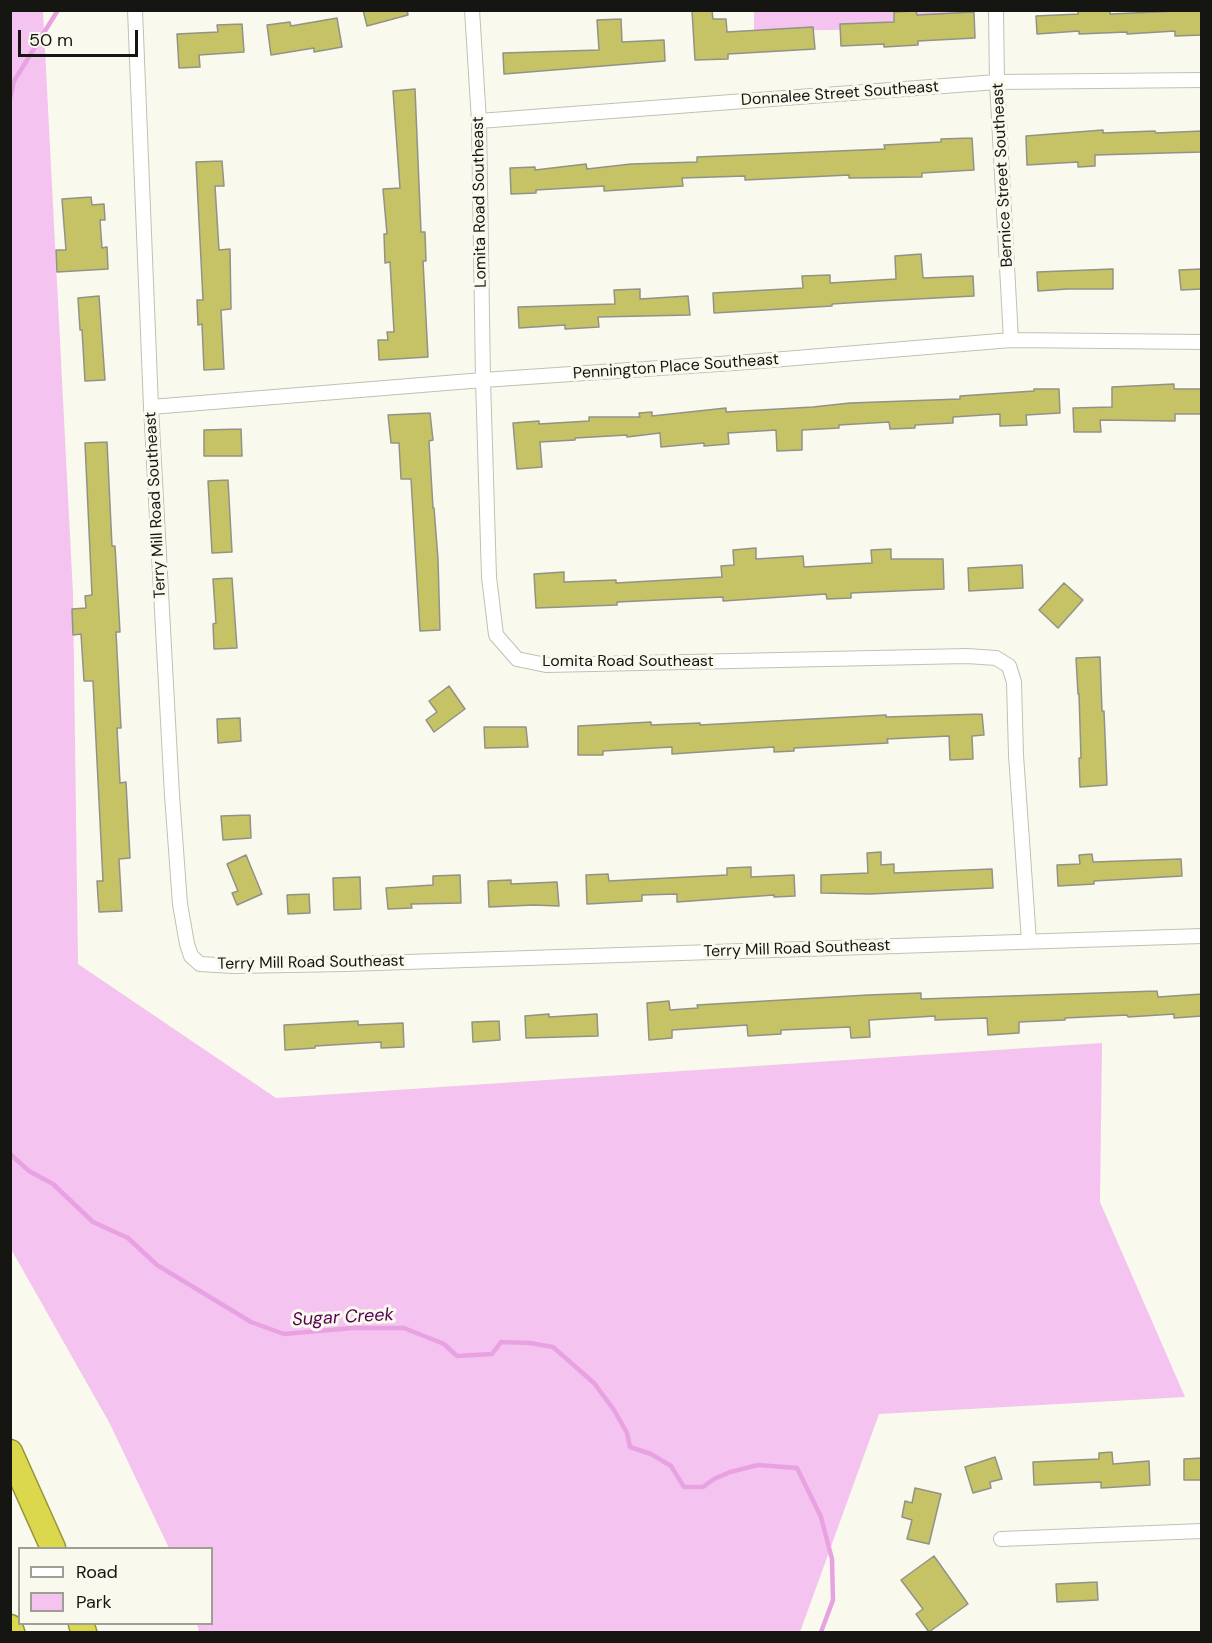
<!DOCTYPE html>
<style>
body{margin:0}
#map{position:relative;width:1212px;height:1643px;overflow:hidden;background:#f9f9ed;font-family:"DM Sans",sans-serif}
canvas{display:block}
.frame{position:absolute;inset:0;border:12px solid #151512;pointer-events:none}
.legend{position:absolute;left:18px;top:1547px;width:195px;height:78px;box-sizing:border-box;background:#f9f9ed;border:2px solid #9e9e95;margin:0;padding:8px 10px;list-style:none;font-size:18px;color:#151512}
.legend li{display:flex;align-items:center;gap:12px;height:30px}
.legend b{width:30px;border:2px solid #9e9e95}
.scale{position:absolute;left:18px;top:30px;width:120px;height:27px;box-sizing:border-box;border:3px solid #151512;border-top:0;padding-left:8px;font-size:18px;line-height:21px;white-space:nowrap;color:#151512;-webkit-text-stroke:4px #f9f9ed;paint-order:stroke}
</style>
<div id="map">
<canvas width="1212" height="1643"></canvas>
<div class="frame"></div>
<ul class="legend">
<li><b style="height:8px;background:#fff"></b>Road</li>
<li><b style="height:16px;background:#f4c3ef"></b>Park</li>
</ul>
<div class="scale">50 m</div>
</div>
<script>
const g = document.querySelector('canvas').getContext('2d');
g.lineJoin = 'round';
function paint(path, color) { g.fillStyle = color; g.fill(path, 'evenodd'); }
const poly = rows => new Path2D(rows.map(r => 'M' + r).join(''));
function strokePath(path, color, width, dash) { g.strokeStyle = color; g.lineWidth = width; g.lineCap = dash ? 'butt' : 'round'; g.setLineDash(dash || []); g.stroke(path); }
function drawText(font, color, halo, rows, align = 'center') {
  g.font = font + ' "DM Sans",sans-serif'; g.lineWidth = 6; g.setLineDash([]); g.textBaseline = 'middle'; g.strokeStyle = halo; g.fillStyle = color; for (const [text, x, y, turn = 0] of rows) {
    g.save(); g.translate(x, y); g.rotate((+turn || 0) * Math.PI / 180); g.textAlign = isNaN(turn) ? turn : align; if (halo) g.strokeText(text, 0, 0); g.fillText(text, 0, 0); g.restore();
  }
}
const green = poly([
 [10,11,43,11,73,594,78,964,276,1098,1102,1043,1100,1202,1185,1397,879,1414,800,1632,199,1632,197,1624,212,1624,212,1548,169,1548,110,1424,11,1249],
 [754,11,974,11,974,28,754,31]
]);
const stream = poly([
 [10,99,14,81,58,10],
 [10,1154,29,1171,53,1184,93,1222,128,1238,157,1265,251,1322,284,1334,353,1328,404,1328,444,1344,457,1356,492,1354,501,1342,530,1343,553,1347,594,1383,614,1410,627,1433,630,1447,651,1454,671,1466,684,1487,703,1487,714,1479,730,1472,758,1465,797,1468,821,1517,832,1559,833,1600,821,1632]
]);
const building = poly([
 [363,10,407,10,408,15,367,26,363,10],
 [712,10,713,19,726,19,727,32,813,27,815,49,728,54,728,59,695,60,692,11,712,10],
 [1078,10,1110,10,1110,14,1201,10,1202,35,1175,36,1175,31,1127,34,1127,32,1079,34,1079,31,1037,34,1036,16,1078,14,1078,10],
 [916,11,917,15,974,12,975,38,918,41,918,45,884,47,884,44,841,46,840,24,894,22,894,12,916,11],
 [337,18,342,47,314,52,314,48,271,55,267,25,290,22,291,26,337,18],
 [621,19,622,42,664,40,665,61,504,74,503,53,599,50,597,20,621,19],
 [242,24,244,52,199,55,200,67,179,68,177,34,218,32,217,25,242,24],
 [415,89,421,232,425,232,426,261,423,261,428,357,379,360,378,340,388,340,387,332,394,332,390,262,385,263,384,234,387,234,383,189,400,188,393,91,415,89],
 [1103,130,1103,133,1155,131,1156,133,1202,131,1202,152,1095,155,1095,166,1078,167,1078,162,1027,165,1026,136,1103,130],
 [972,138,974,170,922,173,922,177,849,178,849,175,745,180,745,176,682,178,683,186,604,191,604,186,536,190,536,193,511,194,510,168,535,167,535,170,586,164,587,169,631,164,697,162,697,157,885,149,884,145,941,142,941,139,972,138],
 [222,161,224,186,215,186,219,250,230,249,231,309,221,310,224,369,204,370,202,324,198,325,197,300,203,300,196,162,222,161],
 [91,197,92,205,104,204,105,220,100,220,102,248,107,247,108,269,57,272,56,250,66,250,62,199,91,197],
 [921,254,923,278,973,276,974,296,879,301,832,304,832,306,714,313,713,293,803,288,802,276,830,275,830,283,896,279,895,256,921,254],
 [1113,269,1113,289,1067,289,1038,291,1037,272,1113,269],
 [1202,269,1202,289,1181,290,1179,270,1202,269],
 [640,289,640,299,688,296,690,315,598,317,599,327,565,329,565,325,519,328,518,307,615,304,614,290,640,289],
 [99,296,105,380,85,381,82,330,80,330,78,298,99,296],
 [1174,384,1174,389,1202,389,1202,414,1175,414,1175,421,1100,420,1101,432,1074,432,1073,408,1112,407,1112,387,1174,384],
 [1034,389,1059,389,1060,413,1026,415,1027,425,1000,426,1000,414,953,417,953,423,915,425,915,428,890,429,889,422,839,425,839,428,802,430,802,450,777,451,776,430,728,433,729,444,704,446,704,443,661,447,660,433,627,437,627,435,575,438,575,440,540,442,542,467,517,469,513,423,539,421,539,424,589,421,589,417,640,417,639,413,652,412,652,416,726,408,726,412,813,407,850,403,960,399,960,396,1034,391,1034,389],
 [430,413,433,440,429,441,433,508,434,508,438,559,440,630,420,631,411,479,401,479,399,443,391,443,388,415,430,413],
 [241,429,242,456,204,456,204,430,241,429],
 [107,442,112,546,115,546,120,632,116,632,121,728,117,728,120,783,126,782,130,858,119,859,122,911,99,912,97,881,103,881,93,681,84,681,81,634,73,635,72,609,86,608,85,596,92,595,85,443,107,442],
 [228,480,232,552,212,553,208,481,228,480],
 [756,548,756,559,803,556,804,567,872,563,871,550,891,549,891,559,943,559,944,589,851,593,851,598,827,599,826,594,723,601,723,597,617,602,617,605,536,608,534,574,564,572,564,582,616,580,616,583,722,577,721,566,734,565,733,550,756,548],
 [1022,565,1023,588,969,591,968,568,1022,565],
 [232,578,237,648,214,649,213,624,216,623,213,579,232,578],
 [1064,583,1083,600,1058,628,1039,610,1064,583],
 [1100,657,1102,711,1104,711,1107,785,1080,787,1079,758,1081,758,1079,694,1078,694,1076,658,1100,657],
 [449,686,465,709,434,732,426,720,437,712,429,701,449,686],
 [982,714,984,735,972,736,973,759,950,760,949,736,887,739,888,743,794,748,794,751,774,752,774,747,672,754,672,747,603,751,603,755,578,755,578,726,651,722,651,725,700,723,700,725,886,715,886,717,982,714],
 [240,718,241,741,218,743,217,719,240,718],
 [484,727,526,727,528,747,485,748,484,727],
 [250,815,251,838,223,840,221,816,250,815],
 [881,852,881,865,894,864,894,873,992,869,993,888,870,894,821,893,821,875,868,873,867,853,881,852],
 [1092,854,1093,862,1181,859,1182,876,1094,881,1094,884,1058,886,1057,865,1080,864,1079,855,1092,854],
 [246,855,262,894,237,905,232,893,238,891,227,864,246,855],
 [751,867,751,877,794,875,795,896,774,897,774,895,677,902,677,894,642,895,642,901,587,904,586,875,608,874,609,881,727,875,727,868,751,867],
 [460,875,461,903,411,904,412,908,388,909,386,888,433,885,433,876,460,875],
 [360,877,361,909,334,910,333,878,360,877],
 [511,880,511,884,557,882,559,906,534,905,489,907,488,881,511,880],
 [309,894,310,913,288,914,287,895,309,894],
 [1157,991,1158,997,1202,994,1202,1016,1174,1018,1174,1014,1128,1017,1127,1015,1065,1018,1065,1020,1019,1022,1019,1033,988,1035,987,1018,935,1020,935,1016,869,1020,870,1037,851,1038,850,1027,781,1030,781,1034,748,1036,747,1025,672,1030,672,1038,649,1040,647,1003,669,1001,670,1010,698,1008,697,1005,868,995,921,993,921,999,1157,991],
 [549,1014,549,1017,597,1014,598,1036,526,1038,525,1016,549,1014],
 [358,1021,358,1025,403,1023,404,1047,381,1048,381,1042,315,1046,315,1048,285,1050,284,1025,358,1021],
 [499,1021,500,1040,473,1042,472,1022,499,1021],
 [1112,1452,1113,1464,1149,1461,1150,1485,1101,1488,1101,1482,1034,1485,1033,1462,1099,1459,1099,1453,1112,1452],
 [995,1457,1002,1479,990,1482,991,1488,973,1493,965,1467,995,1457],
 [1202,1458,1202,1480,1184,1480,1184,1459,1202,1458],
 [915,1488,941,1494,929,1544,907,1539,912,1520,902,1517,905,1501,912,1503,915,1488],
 [934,1556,968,1604,929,1632,916,1614,923,1609,901,1580,934,1556],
 [1097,1582,1098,1600,1057,1602,1056,1584,1097,1582]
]);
const minor = poly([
 [135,10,151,407,172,795,180,904,187,944,191,956,200,964,233,966,345,964,1202,936],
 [472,10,479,121,483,380,489,577,496,635,517,659,546,665,967,656,996,658,1009,666,1014,682,1016,755,1029,941],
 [996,10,997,82,1011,340],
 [479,121,997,82,1202,80],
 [151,407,483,380,748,362,1011,340,1202,342],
 [1001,1539,1202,1531]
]);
const motorway = poly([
 [10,1452,53,1548],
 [81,1624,84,1632],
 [10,1627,12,1632]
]);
const streetNames = [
 ["Donnalee Street Southeast",840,94,-4],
 ["Bernice Street Southeast",1003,175,-93],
 ["Lomita Road Southeast",480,202,-91],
 ["Pennington Place Southeast",676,367,-4],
 ["Terry Mill Road Southeast",156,505,-93],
 ["Lomita Road Southeast",628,662],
 ["Terry Mill Road Southeast",797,949,-2],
 ["Terry Mill Road Southeast",311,963,-1]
];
const waterNames = [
 ["Sugar Creek",343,1318,-3]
];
paint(green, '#f4c3ef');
strokePath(stream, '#e8a2e2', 4.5);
paint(building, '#c5c366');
strokePath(building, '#929287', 1.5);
strokePath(minor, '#c0c0b5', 16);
strokePath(motorway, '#969439', 27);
strokePath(minor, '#fff', 14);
strokePath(motorway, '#dcd84e', 24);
drawText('16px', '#151512', '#f9f9ed', streetNames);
drawText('italic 18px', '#560054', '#f9f9ed', waterNames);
</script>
